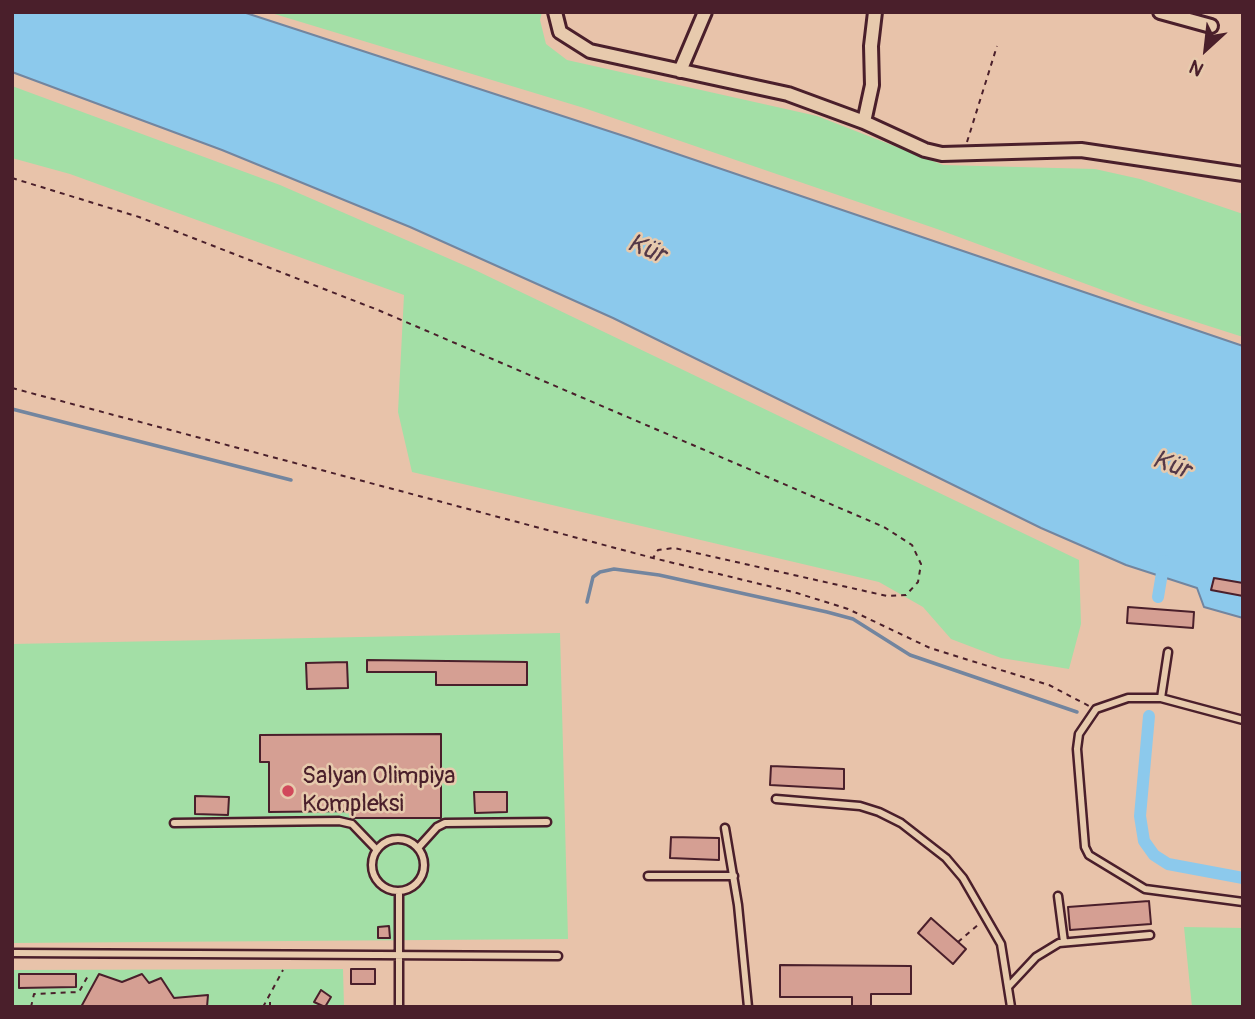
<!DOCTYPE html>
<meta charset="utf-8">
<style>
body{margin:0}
#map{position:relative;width:1255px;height:1019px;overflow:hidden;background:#e8c3aa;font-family:Pangolin,sans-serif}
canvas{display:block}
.frame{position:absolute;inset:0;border:14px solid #4a1f2b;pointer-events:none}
.north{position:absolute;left:1171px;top:14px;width:70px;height:70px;-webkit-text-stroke:5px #e7caad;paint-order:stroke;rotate:207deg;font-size:19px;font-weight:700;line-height:28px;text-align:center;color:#4a1f2b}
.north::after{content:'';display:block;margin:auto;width:24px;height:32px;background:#4a1f2b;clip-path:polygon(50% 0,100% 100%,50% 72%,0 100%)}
</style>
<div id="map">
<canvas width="1255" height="1019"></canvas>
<div class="frame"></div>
<div class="north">N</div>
</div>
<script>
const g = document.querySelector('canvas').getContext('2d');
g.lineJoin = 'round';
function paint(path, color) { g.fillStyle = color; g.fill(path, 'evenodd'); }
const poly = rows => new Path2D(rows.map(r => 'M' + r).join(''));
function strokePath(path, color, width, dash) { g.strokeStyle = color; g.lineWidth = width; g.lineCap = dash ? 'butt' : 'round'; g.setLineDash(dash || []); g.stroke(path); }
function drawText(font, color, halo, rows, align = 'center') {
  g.font = font + ' Pangolin,sans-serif'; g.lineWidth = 5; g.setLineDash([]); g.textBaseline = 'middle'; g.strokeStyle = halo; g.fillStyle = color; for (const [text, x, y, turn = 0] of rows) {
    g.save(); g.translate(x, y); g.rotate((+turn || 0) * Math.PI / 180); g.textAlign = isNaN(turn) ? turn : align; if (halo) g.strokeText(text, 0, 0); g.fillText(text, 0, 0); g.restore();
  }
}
const green = poly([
 [268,12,542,12,540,20,546,44,567,60,817,116,943,165,1095,169,1140,179,1243,214,1243,337,1143,305,937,229,584,108],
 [12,86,280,185,475,270,1079,560,1081,624,1069,669,1001,658,951,639,923,607,879,582,412,472,398,412,404,295,70,174,12,158],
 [560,633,568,939,12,943,12,644],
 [1184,927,1243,928,1243,1007,1192,1007],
 [343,969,344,1007,14,1007,12,970]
]);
const water = poly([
 [12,12,243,12,630,138,1243,346,1243,618,1204,607,1197,588,1126,565,1041,528,613,318,410,227,222,150,12,72,12,12]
]);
const stream = poly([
 [12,409,291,480],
 [587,602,593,577,600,572,614,569,659,575,827,612,853,619,910,655,1077,712]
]);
const canal = poly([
 [1158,597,1164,561],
 [1149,716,1140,816,1144,841,1154,855,1168,864,1243,878]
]);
const building = poly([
 [1214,578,1243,583,1243,596,1211,590,1214,578],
 [1128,607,1194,612,1193,628,1127,623,1128,607],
 [367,660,527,662,527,685,436,685,436,672,367,672,367,660],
 [347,662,348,688,307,689,306,663,347,662],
 [441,734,441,818,351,818,351,811,269,812,269,762,260,762,260,735,441,734],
 [771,766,844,769,844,789,770,785,771,766],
 [474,792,507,792,507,812,475,813,474,792],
 [195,796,229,797,228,815,195,814,195,796],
 [671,837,719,838,719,860,670,858,671,837],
 [1149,901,1151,924,1070,930,1068,907,1149,901],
 [931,918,966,949,953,964,918,933,931,918],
 [389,926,390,938,378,938,378,927,389,926],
 [780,965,911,966,911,994,871,994,871,1007,852,1007,852,997,780,997,780,965],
 [351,969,375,969,375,984,351,984,351,969],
 [19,974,76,974,76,987,19,988,19,974],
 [99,974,122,982,142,974,149,983,161,978,174,998,208,995,207,1007,81,1007,99,974],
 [321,990,331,997,325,1007,314,1002,321,990]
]);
const path = poly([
 [967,142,997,46],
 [12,178,139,217,378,310,884,527,912,545,921,564,918,582,906,595,887,596,674,548,658,550,653,558],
 [12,388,653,558,797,593,848,609,930,648,1049,685,1089,706],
 [958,942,979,924],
 [31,1007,34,994,79,992,89,974],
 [263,1007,283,970],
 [270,1007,270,997]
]);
const lane = poly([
 [1161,698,1168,652],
 [1243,720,1161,698,1128,698,1096,709,1079,734,1077,749,1085,847,1089,855,1145,889,1243,902],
 [776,799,860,806,879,812,901,823,946,858,963,878,1001,944,1011,1007],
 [174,823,339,821,352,824,377,850],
 [725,828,738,905,748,1007],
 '372 865a26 26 0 1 1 52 0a26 26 0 1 1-52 0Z',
 [418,848,437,827,445,823,547,822],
 [648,876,734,876],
 [399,892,399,1007],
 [1058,896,1064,942],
 [14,953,558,956],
 [1008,987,1036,957,1059,943,1150,935]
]);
const street = poly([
 [555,12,560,32,590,51,788,94,864,122,925,150,942,154,1081,150,1243,174],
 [1160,12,1211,26],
 [680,71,705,12],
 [864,122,872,85,871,46,875,12]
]);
const markers = [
 [288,791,7,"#d1495b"]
];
const poiNames = [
 ["Salyan Olimpiya",302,777],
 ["Kompleksi",302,805]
];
const waterNames = [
 ["Kür",646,250,22],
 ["Kür",1171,466,20]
];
paint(green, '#a3dfa6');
paint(water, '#8cc9ec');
strokePath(water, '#72859f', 2);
strokePath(stream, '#72859f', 3.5);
strokePath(canal, '#8cc9ec', 12);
paint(building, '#d59f93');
strokePath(building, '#4a1f2b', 2);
strokePath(lane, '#4a1f2b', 11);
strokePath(street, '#4a1f2b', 18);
strokePath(path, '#4a1f2b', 2, [5, 5]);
strokePath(lane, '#e7caad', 6);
strokePath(street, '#e7caad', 12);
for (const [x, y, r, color] of markers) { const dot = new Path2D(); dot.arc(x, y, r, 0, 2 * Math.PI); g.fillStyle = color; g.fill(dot); strokePath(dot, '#e7caad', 2.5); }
drawText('24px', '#4a1f2b', '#e7caad', poiNames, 'left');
drawText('italic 26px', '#543848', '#e7caad', waterNames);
</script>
